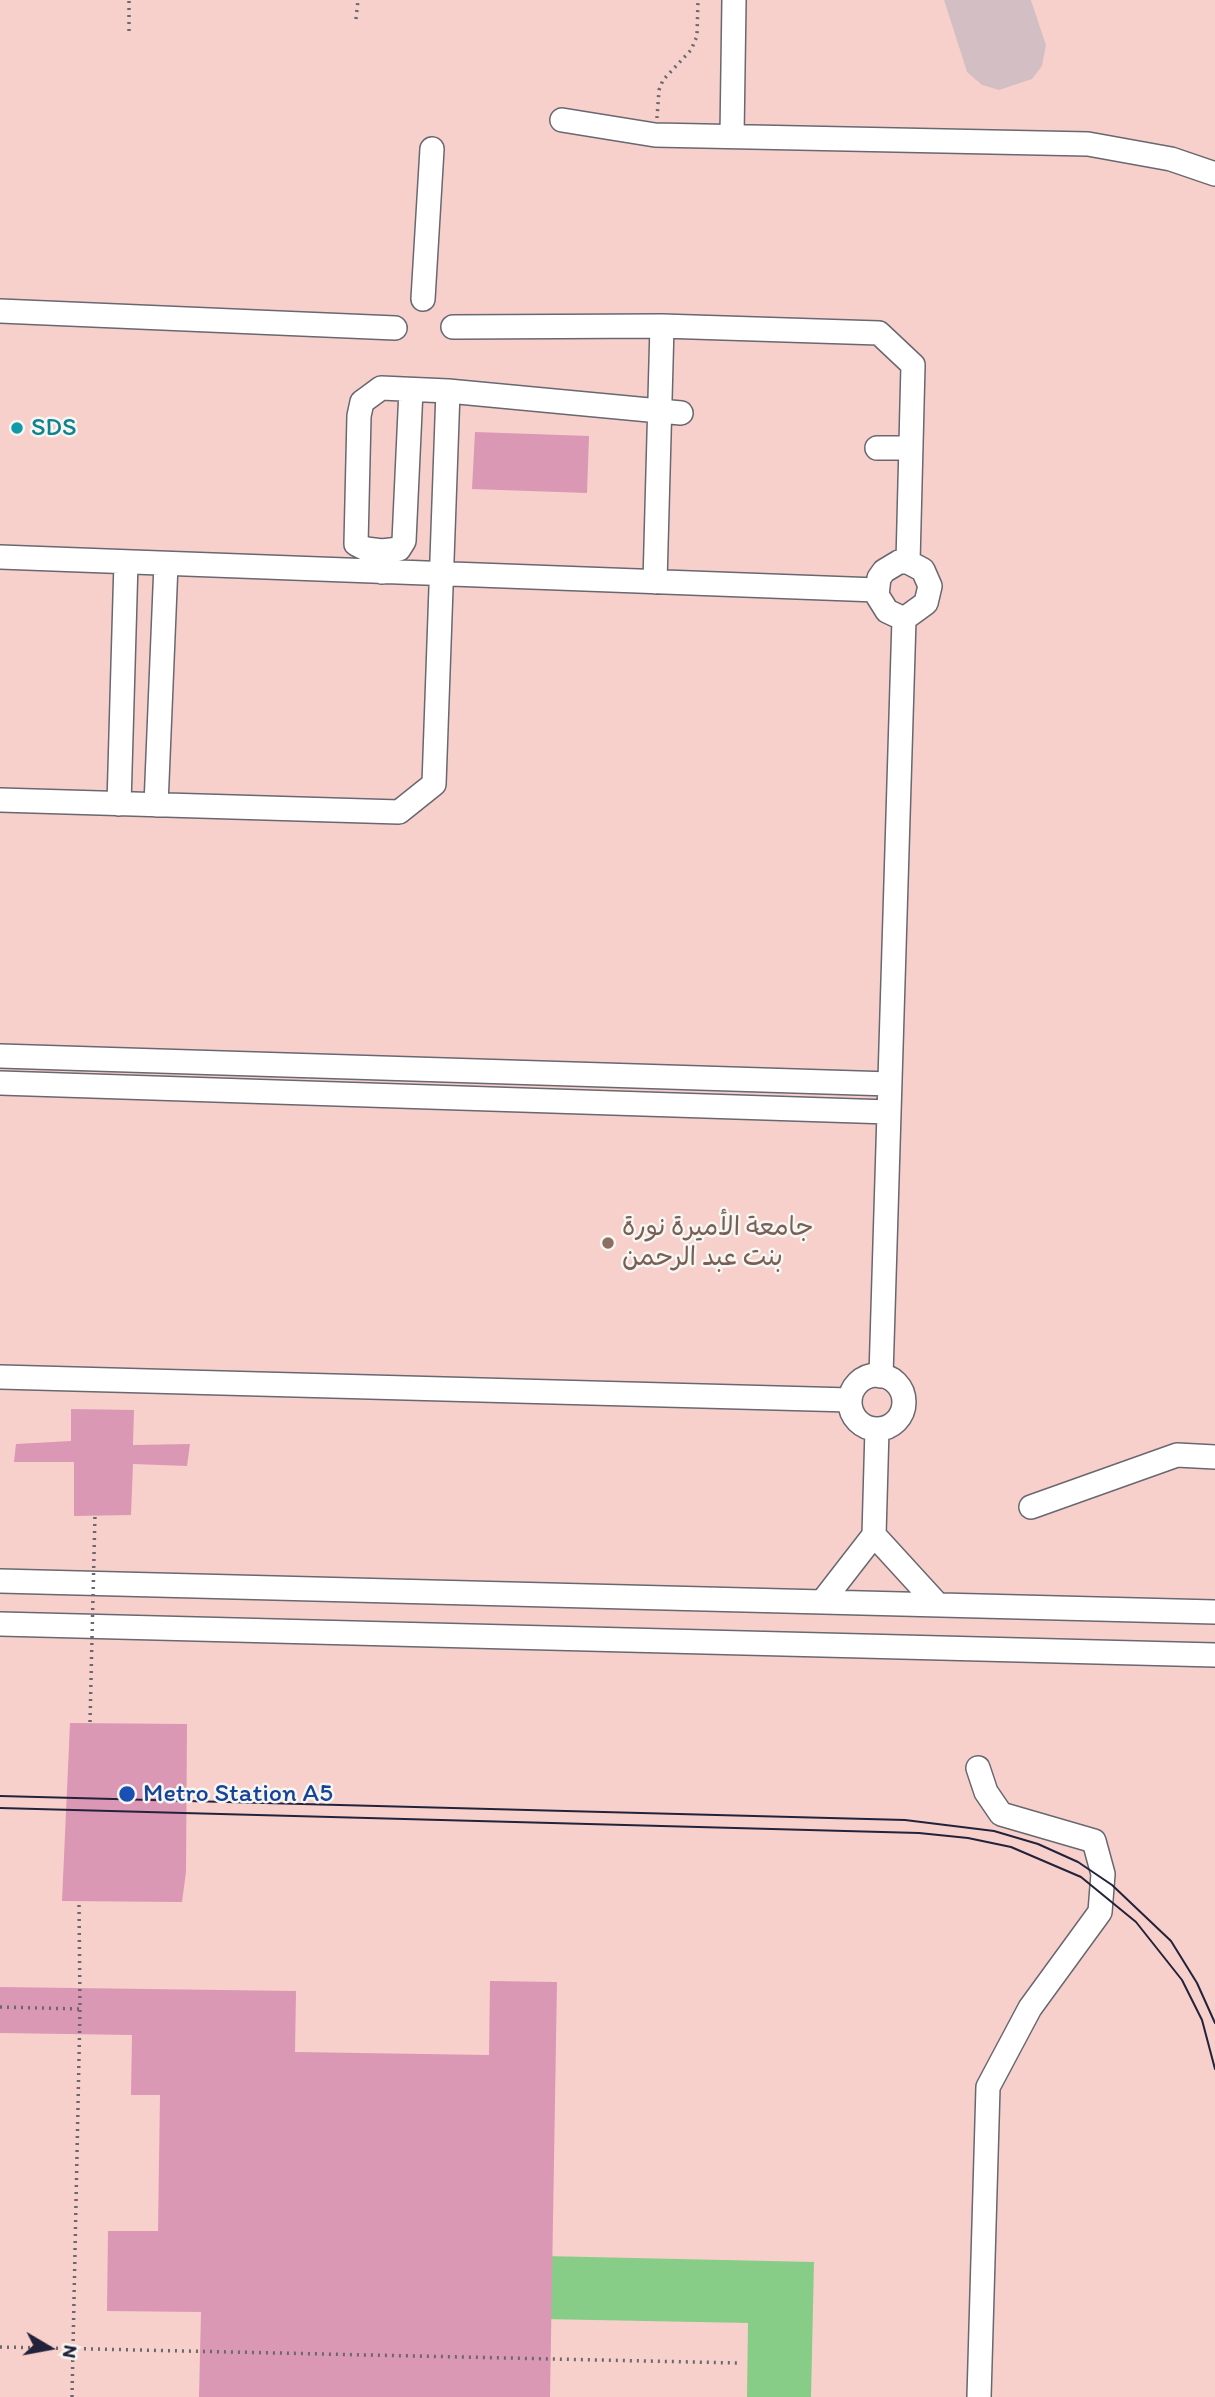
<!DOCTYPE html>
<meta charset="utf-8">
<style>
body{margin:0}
#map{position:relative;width:1215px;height:2397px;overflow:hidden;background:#ece7cf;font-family:Itim,sans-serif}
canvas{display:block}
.north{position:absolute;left:14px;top:2313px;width:70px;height:70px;-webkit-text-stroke:5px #f6f6f2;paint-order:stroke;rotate:100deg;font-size:19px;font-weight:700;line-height:28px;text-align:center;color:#22223b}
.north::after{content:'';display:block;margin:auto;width:24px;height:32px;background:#22223b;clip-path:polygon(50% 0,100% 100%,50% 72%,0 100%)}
</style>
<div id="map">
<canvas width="1215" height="2397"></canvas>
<div class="north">N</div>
</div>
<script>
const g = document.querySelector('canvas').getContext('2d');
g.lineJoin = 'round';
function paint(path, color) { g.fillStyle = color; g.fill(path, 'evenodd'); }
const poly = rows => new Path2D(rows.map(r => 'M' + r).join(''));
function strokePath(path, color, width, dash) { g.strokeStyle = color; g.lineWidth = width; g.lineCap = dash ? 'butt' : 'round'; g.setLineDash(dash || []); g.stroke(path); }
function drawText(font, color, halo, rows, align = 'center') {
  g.font = font + ' Itim,"Playpen Sans Arabic",sans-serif'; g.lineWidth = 5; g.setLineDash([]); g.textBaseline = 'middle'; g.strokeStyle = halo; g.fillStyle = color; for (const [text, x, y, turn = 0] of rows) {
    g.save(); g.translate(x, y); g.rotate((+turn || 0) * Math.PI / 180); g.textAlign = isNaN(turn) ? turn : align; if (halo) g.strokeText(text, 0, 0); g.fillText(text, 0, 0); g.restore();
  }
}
const built = poly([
 [0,0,944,0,967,72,1046,45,1031,0,1215,0,1215,2397,0,2397]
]);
const industrial = poly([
 [944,0,1031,0,1046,45,1042,66,1032,79,999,90,982,85,967,72]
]);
const green = poly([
 [544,2256,814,2262,811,2397,747,2397,748,2323,542,2319]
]);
const building = poly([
 [475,432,589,436,587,493,472,489],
 [71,1409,134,1410,133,1445,190,1444,187,1466,133,1464,131,1515,74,1516,74,1462,14,1462,16,1444,71,1441],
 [70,1723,187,1724,186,1872,182,1902,62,1901],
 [490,1981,557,1982,550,2397,199,2397,201,2312,107,2311,108,2231,158,2231,160,2095,131,2095,132,2035,0,2033,0,1987,296,1991,295,2052,489,2055]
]);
const path = poly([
 [356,19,358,0],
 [129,31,129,0],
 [657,118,659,90,663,80,691,50,697,36,698,0],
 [0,2007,80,2009],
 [0,2347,738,2363],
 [72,2397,80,2009,79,1903]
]);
const minor = poly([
 [562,120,655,135,1088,144,1171,159,1215,174],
 [732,136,734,0],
 [423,299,432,149],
 [0,311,395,328],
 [453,327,662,326,879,333,913,365,908,562],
 [877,448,911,448],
 [382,551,399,549,404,541,411,390],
 [0,557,877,590],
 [899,562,908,562,923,570,930,586,926,603,904,619,887,611,877,595,879,578,884,571,899,562],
 [382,572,382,551,366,549,356,544,359,416,362,402,381,388,448,391],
 [655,582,662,326],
 [0,800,399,812,434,784,448,391,681,413],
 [119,804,126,562],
 [156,805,166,564],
 [0,1056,890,1084],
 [0,1083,889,1112],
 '850 1402a27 27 0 1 1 54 0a27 27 0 1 1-54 0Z',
 [881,1376,904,619],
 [0,1377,850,1400],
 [1031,1507,1177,1455,1215,1457],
 [874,1535,877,1429],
 [0,1581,1215,1612],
 [822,1602,874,1535,938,1605],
 [0,1624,1215,1655],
 [978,1768,986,1792,1001,1814,1094,1841,1103,1874,1100,1912,1030,2008,988,2087,979,2397]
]);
const tram = poly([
 [0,1796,905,1820,994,1831,1038,1844,1078,1862,1112,1885,1171,1941,1197,1983,1215,2023],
 [0,1808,919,1833,968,1838,1011,1847,1081,1877,1136,1922,1182,1980,1202,2020,1215,2069]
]);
const pathBridge = poly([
 [90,1722,95,1514]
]);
const markers = [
 [17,428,7,"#0f9aa8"],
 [608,1243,7,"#8d6e63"],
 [127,1794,9,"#1a4fb4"]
];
const cultureNames = [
 ["SDS",31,428]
];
const educationNames = [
 ["جامعة الأميرة نورة",622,1228],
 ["بنت عبد الرحمن",622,1258]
];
const transitNames = [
 ["Metro Station A5",143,1794]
];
paint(built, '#f7d0cc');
paint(industrial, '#d2bec3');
paint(green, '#88cd87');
paint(building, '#da98b5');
strokePath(minor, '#69676f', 26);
strokePath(path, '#69676f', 3.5, [2, 5]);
strokePath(minor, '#fff', 23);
strokePath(tram, '#22223b', 2);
strokePath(pathBridge, '#69676f', 3.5, [2, 5]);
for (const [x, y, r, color] of markers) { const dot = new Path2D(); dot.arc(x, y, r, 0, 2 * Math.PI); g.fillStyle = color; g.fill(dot); strokePath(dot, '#f6f6f2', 2.5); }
drawText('26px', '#0d838f', '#f6f6f2', cultureNames, 'left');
drawText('26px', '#785e54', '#f6f6f2', educationNames, 'left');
drawText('26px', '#164399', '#f6f6f2', transitNames, 'left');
</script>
